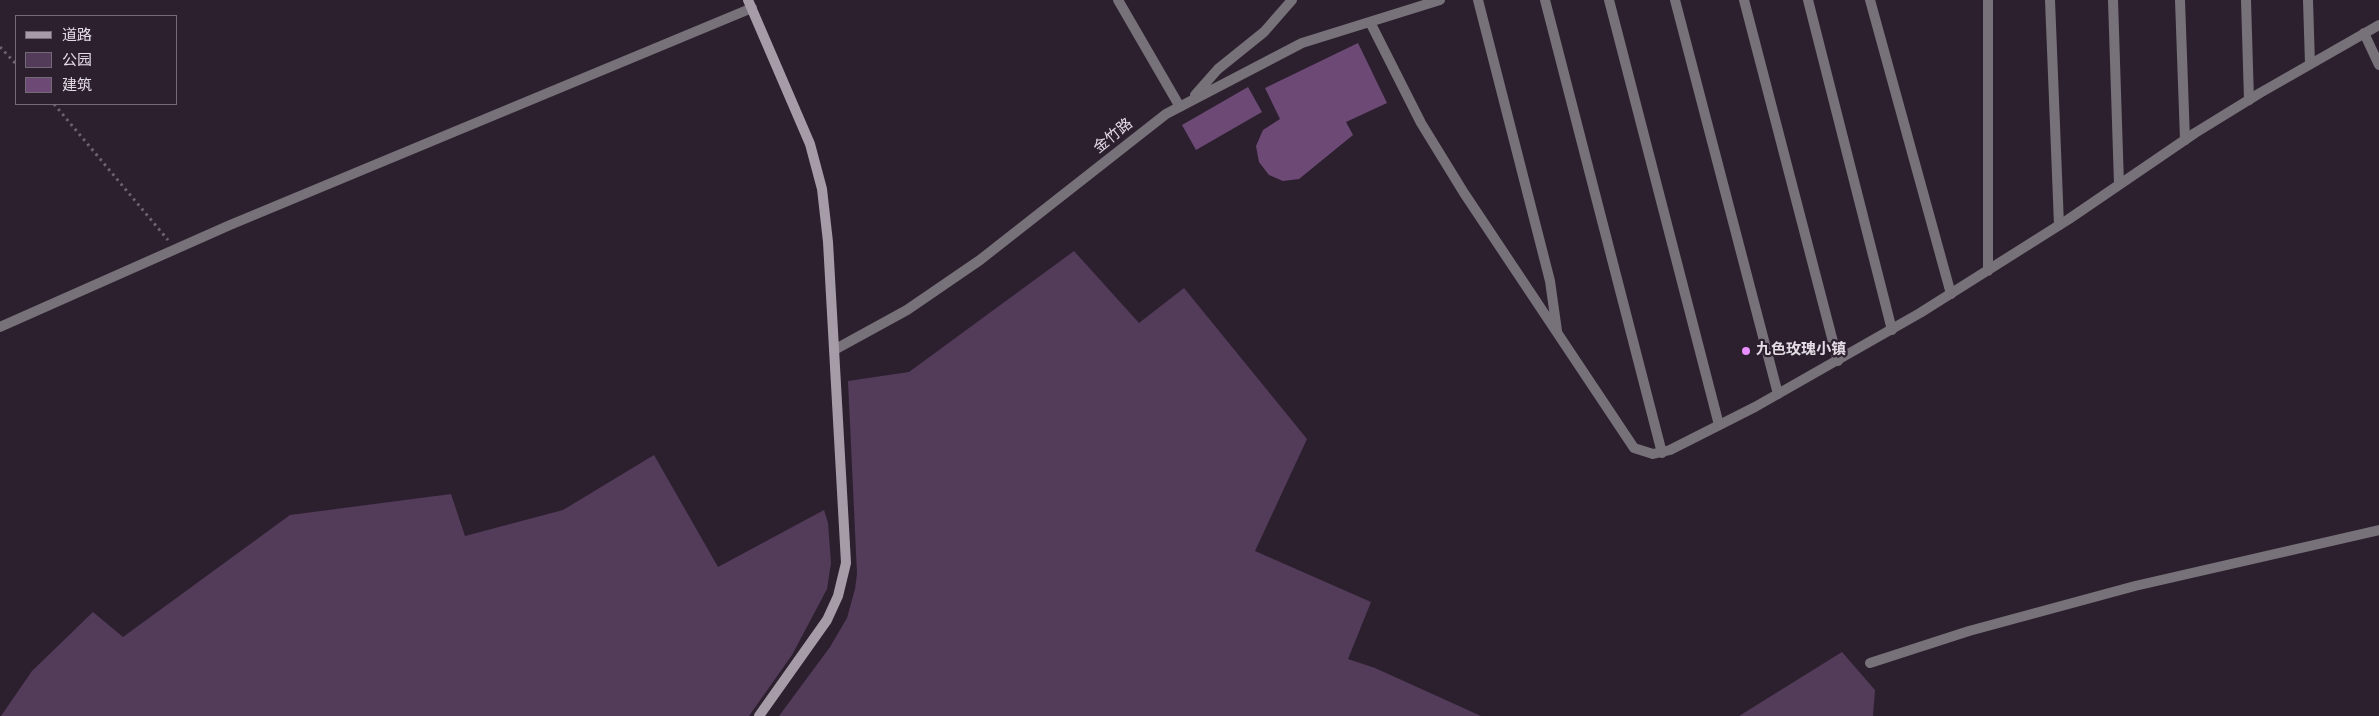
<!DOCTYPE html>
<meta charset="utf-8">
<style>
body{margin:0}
#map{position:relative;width:2379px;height:716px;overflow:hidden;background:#2c202f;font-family:Overpass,"Noto Sans SC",sans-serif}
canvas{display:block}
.legend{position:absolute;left:15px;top:15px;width:162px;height:90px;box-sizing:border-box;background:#2c202f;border:1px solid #756b78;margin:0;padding:6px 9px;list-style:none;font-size:15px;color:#e3dce5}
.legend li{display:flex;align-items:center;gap:10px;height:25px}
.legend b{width:25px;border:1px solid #756b78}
</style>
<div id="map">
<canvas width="2379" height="716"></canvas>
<ul class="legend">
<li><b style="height:6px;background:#a69ca8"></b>道路</li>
<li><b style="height:14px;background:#533b5a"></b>公园</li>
<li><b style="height:14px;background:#6d4976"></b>建筑</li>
</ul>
</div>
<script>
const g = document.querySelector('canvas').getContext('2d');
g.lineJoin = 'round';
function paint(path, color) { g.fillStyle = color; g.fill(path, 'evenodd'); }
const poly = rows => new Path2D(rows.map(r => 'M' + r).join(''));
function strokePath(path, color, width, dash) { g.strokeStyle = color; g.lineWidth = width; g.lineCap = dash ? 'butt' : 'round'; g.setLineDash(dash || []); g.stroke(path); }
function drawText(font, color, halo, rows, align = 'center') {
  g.font = font + ' Overpass,"Noto Sans SC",sans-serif'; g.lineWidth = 4.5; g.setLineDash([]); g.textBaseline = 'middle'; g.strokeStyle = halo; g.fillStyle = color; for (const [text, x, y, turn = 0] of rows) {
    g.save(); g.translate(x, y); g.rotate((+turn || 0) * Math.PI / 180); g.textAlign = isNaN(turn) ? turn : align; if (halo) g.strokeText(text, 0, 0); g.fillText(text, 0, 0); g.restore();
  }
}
const green = poly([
 [1074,251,1139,323,1184,288,1307,439,1255,551,1371,602,1348,659,1375,668,1481,716,779,716,830,647,847,618,855,589,857,574,848,381,909,372],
 [654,455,718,567,824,510,828,523,831,563,827,589,792,655,749,716,1,716,32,671,93,612,123,637,290,515,451,494,465,536,563,510],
 [1842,652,1875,690,1873,716,1739,716]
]);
const building = poly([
 [1358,43,1387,103,1346,122,1353,135,1299,179,1283,181,1269,175,1259,162,1256,146,1263,130,1280,119,1265,88],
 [1248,87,1262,112,1196,150,1182,125]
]);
const path = poly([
 [0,47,16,64],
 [54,104,168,240]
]);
const service = poly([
 [1478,0,1550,281,1557,331],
 [1545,0,1662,453],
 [1609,0,1719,425],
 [1675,0,1778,394],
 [1744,0,1838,361],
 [1808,0,1892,330],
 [1870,0,1951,294],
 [2050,0,2059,225],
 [2113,0,2119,184],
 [2180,0,2185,140],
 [2246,0,2249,100],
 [2308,0,2310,64]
]);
const minor = poly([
 [1118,0,1180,107],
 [1988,0,1988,271],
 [1370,22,1421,123,1464,193,1634,448,1653,454,1670,450,1755,407,1920,313,2069,219,2195,133,2260,93,2379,25],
 [2364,33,2379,65],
 [1195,95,1218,69,1264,32,1292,0],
 [834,350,907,310,980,260,1166,114,1302,43,1440,0],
 [1870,663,1969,631,2135,586,2379,530]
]);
const tertiary = poly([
 [0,327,230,225,752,8]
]);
const secondary = poly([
 [748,0,810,144,822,189,828,242,846,563,838,596,827,620,759,716]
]);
const markers = [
 [1746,351,5,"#e88eff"]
];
const streetNames = [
 ["金竹路",1114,137,-39]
];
const poiNames = [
 ["九色玫瑰小镇",1756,351]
];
paint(green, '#533b5a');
paint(building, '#6d4976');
strokePath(path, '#6d6370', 3, [2.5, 4]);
strokePath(service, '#777179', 10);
strokePath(minor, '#777179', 10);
strokePath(tertiary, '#777179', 10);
strokePath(secondary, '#a69ca8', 10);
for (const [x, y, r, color] of markers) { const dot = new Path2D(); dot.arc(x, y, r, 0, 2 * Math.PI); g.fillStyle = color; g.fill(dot); strokePath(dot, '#2c202f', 2); }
drawText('15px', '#e3dce5', '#2c202f', streetNames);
drawText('bold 15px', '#e3dce5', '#2c202f', poiNames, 'left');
</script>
